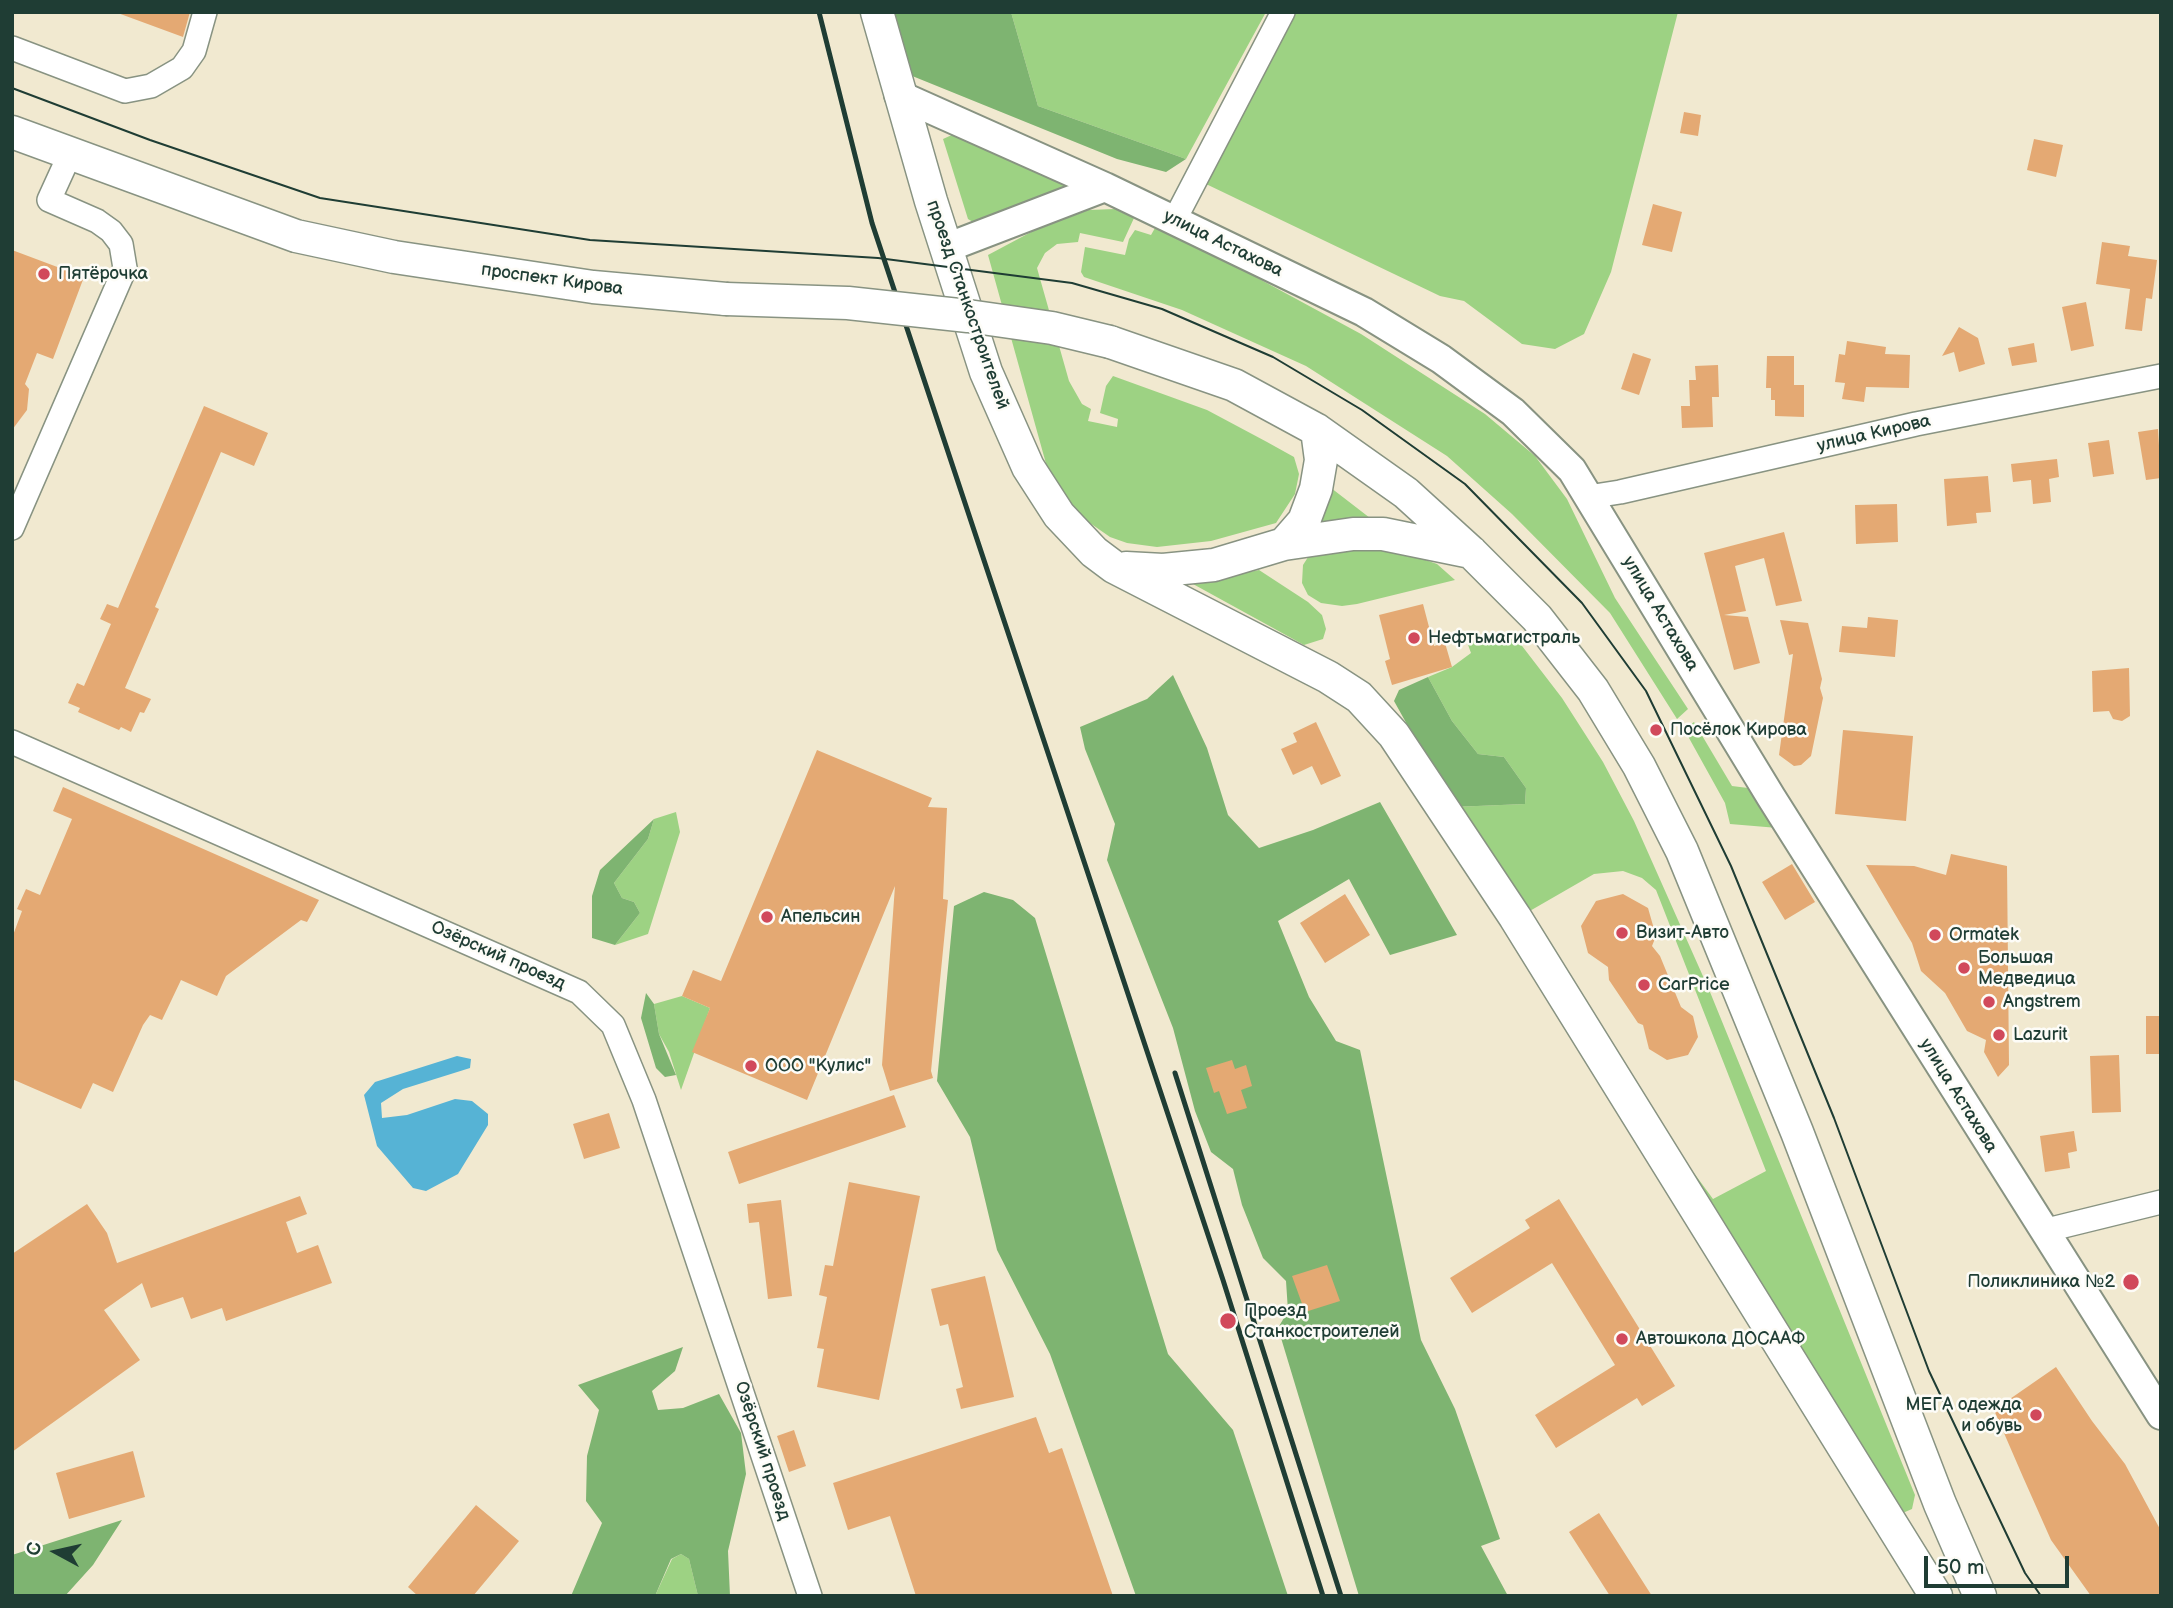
<!DOCTYPE html>
<meta charset="utf-8">
<style>
body{margin:0}
#map{position:relative;width:2173px;height:1608px;overflow:hidden;background:#f1e9d0;font-family:"Balsamiq Sans",sans-serif}
canvas{display:block}
.frame{position:absolute;inset:0;border:14px solid #1f3d34;pointer-events:none}
.north{position:absolute;left:21px;top:1517px;width:70px;height:70px;-webkit-text-stroke:5px #fdfcf7;paint-order:stroke;rotate:278deg;font-size:19px;font-weight:700;line-height:28px;text-align:center;color:#1f3d34}
.north::after{content:'';display:block;margin:auto;width:24px;height:32px;background:#1f3d34;clip-path:polygon(50% 0,100% 100%,50% 72%,0 100%)}
.scale{position:absolute;left:1924px;top:1556px;width:145px;height:32px;box-sizing:border-box;border:4px solid #1f3d34;border-top:0;padding-left:9px;font-size:21px;line-height:24px;white-space:nowrap;color:#1f3d34;-webkit-text-stroke:5px #fdfcf7;paint-order:stroke}
</style>
<div id="map">
<canvas width="2173" height="1608"></canvas>
<div class="frame"></div>
<div class="north">С</div>
<div class="scale">50 m</div>
</div>
<script>
const g = document.querySelector('canvas').getContext('2d');
g.lineJoin = 'round';
function paint(path, color) { g.fillStyle = color; g.fill(path, 'evenodd'); }
const poly = rows => new Path2D(rows.map(r => 'M' + r).join(''));
function strokePath(path, color, width, dash) { g.strokeStyle = color; g.lineWidth = width; g.lineCap = dash ? 'butt' : 'round'; g.setLineDash(dash || []); g.stroke(path); }
function drawText(font, color, halo, rows, align = 'center') {
  g.font = font + ' "Balsamiq Sans",sans-serif'; g.lineWidth = 5; g.setLineDash([]); g.textBaseline = 'middle'; g.strokeStyle = halo; g.fillStyle = color; for (const [text, x, y, turn = 0] of rows) {
    g.save(); g.translate(x, y); g.rotate((+turn || 0) * Math.PI / 180); g.textAlign = isNaN(turn) ? turn : align; if (halo) g.strokeText(text, 0, 0); g.fillText(text, 0, 0); g.restore();
  }
}
const green = poly([
 [1011,12,1266,12,1186,159,1038,106],
 [1296,12,1678,12,1611,272,1584,334,1555,349,1522,344,1464,301,1440,296,1206,184],
 [954,134,1052,176,1067,185,1068,192,981,227,968,219,943,139],
 [1115,209,1134,218,1123,242,1080,233,1078,242,1057,244,1045,253,1037,268,1069,381,1082,404,1091,409,1088,421,1117,427,1118,419,1100,413,1106,386,1113,376,1207,410,1267,442,1294,457,1299,474,1295,494,1276,523,1211,541,1157,547,1127,543,1110,537,1077,514,1050,478,988,255,1033,231,1088,210],
 [1155,228,1239,268,1361,334,1485,414,1535,456,1567,499,1615,598,1688,709,1677,719,1610,613,1512,514,1447,456,1306,366,1182,310,1084,277,1081,272,1085,247,1125,255,1129,239,1135,230,1151,235],
 [1322,481,1383,528,1316,523],
 [1337,541,1414,556,1437,564,1455,580,1357,604,1342,606,1321,603,1308,595,1302,583,1303,565,1312,551],
 [1259,570,1308,602,1322,615,1326,629,1323,639,1304,645,1193,584],
 [1499,634,1519,642,1562,698,1603,762,1634,821,1710,992,1915,1495,1912,1509,1905,1512,1900,1512,1639,1098,1713,1199,1766,1171,1656,890,1642,878,1623,871,1594,874,1528,912,1453,807,1525,804,1526,788,1504,757,1478,754,1452,721,1428,677,1452,667,1471,653,1467,642],
 [1694,722,1732,786,1756,789,1778,828,1730,824,1725,803,1684,729],
 [676,812,680,832,648,934,615,945,640,913,634,902,622,898,614,883,648,839,654,819],
 [682,996,710,1008,681,1090,669,1052,659,1034,654,1004],
 [681,1554,689,1559,698,1596,655,1596,672,1559]
]);
const forest = poly([
 [882,12,1011,12,1038,106,1186,159,1166,172,1117,159,895,69],
 [1173,675,1207,748,1228,815,1259,848,1313,830,1380,802,1457,935,1390,955,1349,879,1278,921,1309,997,1336,1041,1360,1050,1421,1340,1455,1409,1500,1539,1481,1546,1508,1596,1359,1596,1278,1328,1288,1311,1286,1281,1263,1258,1242,1205,1233,1169,1211,1152,1195,1111,1173,1028,1107,860,1115,824,1085,749,1080,727,1147,699],
 [1428,677,1452,721,1478,754,1504,757,1526,788,1525,804,1453,807,1394,701,1399,690],
 [654,819,648,839,614,883,622,898,634,902,640,913,615,945,592,938,592,896,600,870],
 [984,892,1013,900,1035,918,1168,1354,1233,1430,1288,1596,1136,1596,1050,1354,997,1250,970,1137,937,1081,954,906],
 [646,993,654,1004,659,1034,676,1075,665,1077,656,1068,641,1018],
 [683,1347,675,1371,652,1391,658,1410,683,1408,719,1394,741,1433,746,1474,728,1551,730,1596,698,1596,689,1559,681,1554,671,1559,655,1596,571,1596,602,1523,586,1501,587,1456,599,1410,578,1385],
 [122,1520,93,1565,65,1596,12,1596,12,1555]
]);
const water = poly([
 [457,1056,471,1059,470,1068,403,1089,381,1103,382,1118,407,1115,455,1099,472,1101,488,1114,488,1125,458,1174,426,1191,413,1188,377,1146,364,1095,375,1082]
]);
const building = poly([
 [115,12,190,12,183,37],
 [1684,112,1701,115,1698,136,1680,133],
 [2034,139,2063,145,2056,177,2027,170],
 [1653,204,1682,212,1672,252,1642,245],
 [2102,242,2130,246,2128,256,2157,260,2152,299,2146,298,2142,331,2125,329,2130,289,2096,284],
 [12,250,84,277,53,359,37,353,25,384,29,389,27,410,12,430],
 [2086,302,2094,346,2071,351,2062,307],
 [1959,327,1978,338,1985,364,1959,372,1954,352,1942,356],
 [1847,341,1886,347,1885,354,1910,355,1909,388,1866,387,1864,402,1842,399,1845,383,1835,382,1839,354,1845,355],
 [2034,343,2037,362,2012,366,2008,348],
 [1633,353,1651,359,1639,395,1621,389],
 [1767,356,1794,356,1794,385,1804,385,1804,417,1775,416,1775,400,1771,400,1771,388,1766,388],
 [1718,365,1719,397,1712,397,1713,427,1682,428,1681,406,1690,406,1689,380,1696,380,1695,366],
 [204,406,268,433,254,466,221,452,155,607,159,609,125,688,151,699,144,713,140,712,131,732,121,727,119,730,78,712,80,708,68,703,77,683,84,686,111,624,100,619,107,604,118,608],
 [2158,429,2161,478,2146,480,2138,432],
 [2109,440,2114,474,2093,477,2088,443],
 [2057,459,2059,477,2049,479,2051,502,2033,504,2031,480,2013,482,2011,464],
 [1988,476,1991,512,1976,513,1977,523,1947,526,1944,479],
 [1897,504,1898,542,1856,544,1855,505],
 [1784,532,1802,601,1776,606,1764,558,1735,566,1746,611,1724,615,1748,617,1760,663,1734,670,1704,553],
 [1423,604,1434,646,1445,643,1452,667,1392,685,1385,661,1390,659,1379,615],
 [1868,617,1898,620,1895,657,1839,652,1842,626,1867,628],
 [1780,620,1808,623,1822,679,1820,688,1823,698,1811,756,1801,765,1794,766,1779,755,1793,654,1789,655],
 [2129,668,2130,716,2122,721,2113,719,2109,711,2093,712,2092,671],
 [1316,722,1341,776,1321,785,1312,766,1293,775,1281,749,1297,742,1293,733],
 [1843,730,1913,736,1906,821,1835,814],
 [817,750,932,798,928,807,947,808,943,899,948,900,931,1071,933,1078,890,1091,882,1065,895,886,807,1100,692,1052,710,1008,682,996,693,970,721,981],
 [63,787,319,900,307,922,301,920,226,976,217,996,181,980,162,1020,150,1015,143,1025,113,1092,93,1083,81,1109,12,1079,12,938,22,911,17,909,26,889,40,895,72,819,53,811],
 [1951,854,2007,866,2009,1065,1998,1077,1984,1052,1986,1040,1967,1031,1945,993,1921,971,1912,943,1866,865,1914,866,1946,875],
 [1792,864,1815,902,1785,920,1762,882],
 [1345,894,1370,935,1325,963,1300,923],
 [1623,894,1648,908,1656,936,1652,946,1660,956,1681,1007,1693,1016,1698,1037,1688,1055,1667,1060,1649,1049,1643,1025,1638,1023,1609,980,1608,967,1588,953,1581,926,1596,901],
 [2146,1016,2161,1016,2161,1054,2146,1054],
 [2119,1055,2121,1112,2092,1113,2090,1056],
 [1232,1060,1235,1069,1246,1065,1252,1086,1241,1090,1247,1108,1227,1114,1219,1091,1214,1093,1206,1068],
 [894,1095,906,1127,739,1184,728,1152],
 [609,1113,620,1148,584,1159,573,1124],
 [2074,1131,2077,1151,2068,1153,2070,1168,2045,1172,2040,1136],
 [849,1182,920,1196,879,1400,817,1387,824,1349,817,1348,827,1297,819,1295,825,1265,833,1266],
 [300,1196,307,1214,286,1222,297,1253,318,1245,332,1283,226,1321,222,1308,191,1319,183,1297,151,1308,142,1283,104,1310,140,1360,12,1452,12,1254,87,1204,107,1233,117,1263],
 [1559,1199,1675,1386,1642,1406,1637,1398,1556,1448,1535,1415,1615,1365,1552,1263,1472,1313,1450,1278,1530,1228,1525,1220],
 [781,1200,792,1296,768,1299,759,1222,749,1223,747,1204],
 [1327,1265,1340,1301,1305,1312,1292,1276],
 [985,1276,1014,1397,961,1409,956,1389,963,1387,948,1324,940,1326,931,1289],
 [2056,1367,2092,1421,2125,1464,2161,1531,2161,1596,2091,1596,2051,1540,2023,1477,1994,1410],
 [1036,1417,1049,1453,1062,1448,1113,1596,916,1596,890,1516,848,1530,833,1483],
 [794,1430,806,1466,789,1472,777,1436],
 [133,1451,145,1497,69,1519,56,1473],
 [476,1505,519,1541,473,1596,418,1596,408,1587],
 [1599,1513,1652,1596,1610,1596,1569,1532]
]);
const minor = poly([
 [12,48,125,91,151,86,182,68,194,51,205,12],
 [1174,221,1283,12],
 [1588,497,1620,492,1916,424,2161,376],
 [12,528,125,268,121,244,111,231,97,221,49,200,70,154],
 [12,742,579,992,613,1025,644,1100,810,1596],
 [2043,1231,2161,1202]
]);
const tertiary = poly([
 [899,95,1105,187,1364,312,1441,359,1513,412,1572,470,1771,797,2161,1415],
 [946,248,1105,187]
]);
const secondary = poly([
 [877,12,931,201,986,372,1028,467,1059,515,1094,552,1114,567,1328,677,1359,697,1394,735,1515,917,1936,1596],
 [12,132,296,236,394,257,593,287,726,299],
 [1110,342,1234,385,1317,430,1406,493,1472,553,1537,618,1593,690,1639,766,1682,851,1797,1132,1940,1504,1980,1596],
 [1284,544,1304,521,1316,489,1321,460,1317,430],
 [1126,568,1163,570,1214,565,1284,544,1353,534,1383,534,1471,552]
]);
const tram = poly([
 [12,88,150,140,320,198,590,240,878,258,1072,283,1162,309,1273,357,1362,410,1465,484,1582,603,1646,691,1731,866,1834,1118,1929,1371,2025,1573,2041,1596]
]);
const rail = poly([
 [819,12,872,223,1223,1280,1323,1596],
 [1175,1073,1341,1596]
]);
const secondaryBridge = poly([
 [726,299,848,303,968,316,1052,328,1110,342]
]);
const markers = [
 [44,274,7,"#d1495b"],
 [1414,638,7,"#d1495b"],
 [1656,730,7,"#d1495b"],
 [767,917,7,"#d1495b"],
 [1622,933,7,"#d1495b"],
 [1935,935,7,"#d1495b"],
 [1964,968,7,"#d1495b"],
 [1644,985,7,"#d1495b"],
 [1989,1002,7,"#d1495b"],
 [1999,1035,7,"#d1495b"],
 [751,1066,7,"#d1495b"],
 [2131,1282,9,"#d1495b"],
 [1228,1321,9,"#d1495b"],
 [1622,1339,7,"#d1495b"],
 [2036,1415,7,"#d1495b"]
];
const streetNames = [
 ["улица Астахова",1223,244,26],
 ["проспект Кирова",552,280,8],
 ["проезд Станкостроителей",967,305,71],
 ["улица Кирова",1874,434,-13],
 ["улица Астахова",1660,614,59],
 ["Озёрский проезд",498,956,24],
 ["улица Астахова",1958,1096,58],
 ["Озёрский проезд",762,1451,72]
];
const poiNames = [
 ["Пятёрочка",58,274],
 ["Нефтьмагистраль",1428,638],
 ["Посёлок Кирова",1670,730],
 ["Апельсин",781,917],
 ["Визит-Авто",1636,933],
 ["Ormatek",1949,935],
 ["Большая",1978,958],
 ["Медведица",1978,979],
 ["CarPrice",1658,985],
 ["Angstrem",2003,1002],
 ["Lazurit",2013,1035],
 ["ООО \"Кулис\"",765,1066],
 ["Поликлиника №2",2115,1282,"right"],
 ["Проезд",1244,1311],
 ["Станкостроителей",1244,1332],
 ["Автошкола ДОСААФ",1636,1339],
 ["МЕГА одежда",2022,1405,"right"],
 ["и обувь",2022,1426,"right"]
];
paint(green, '#9dd283');
paint(forest, '#7eb471');
paint(water, '#56b3d5');
paint(building, '#e4a973');
strokePath(minor, '#889382', 26);
strokePath(tertiary, '#889382', 32);
strokePath(secondary, '#889382', 35);
strokePath(minor, '#fff', 23);
strokePath(tertiary, '#fff', 28);
strokePath(secondary, '#fff', 32);
strokePath(tram, '#1f3d34', 2);
strokePath(rail, '#1f3d34', 5);
strokePath(secondaryBridge, '#889382', 35, []);
strokePath(secondaryBridge, '#fff', 32);
for (const [x, y, r, color] of markers) { const dot = new Path2D(); dot.arc(x, y, r, 0, 2 * Math.PI); g.fillStyle = color; g.fill(dot); strokePath(dot, '#fdfcf7', 2.5); }
drawText('18px', '#1f3d34', '#fdfcf7', streetNames);
drawText('18px', '#1f3d34', '#fdfcf7', poiNames, 'left');
</script>
